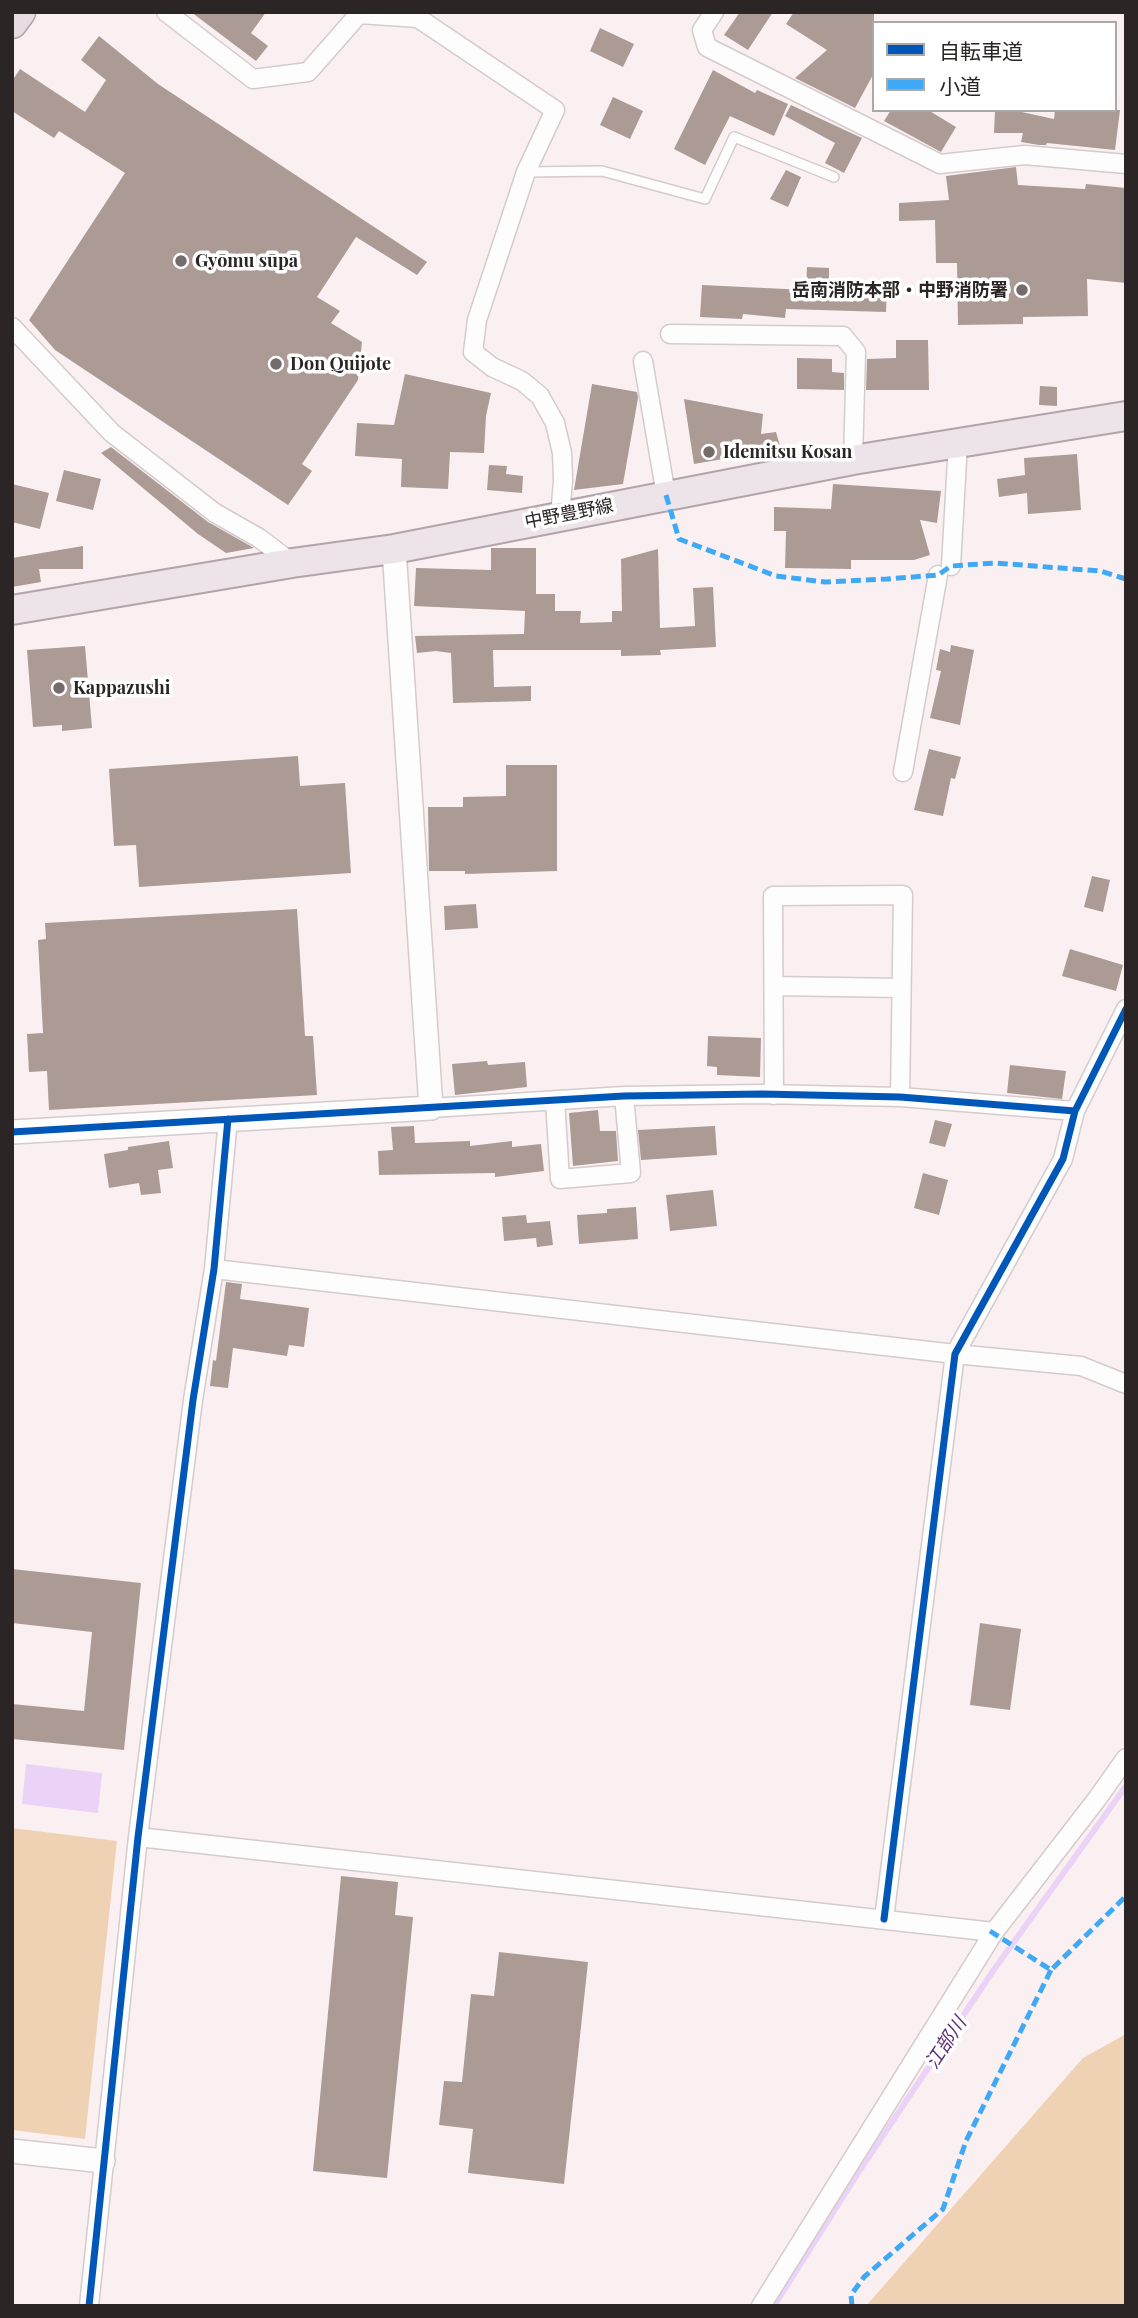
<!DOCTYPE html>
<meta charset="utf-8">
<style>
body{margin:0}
#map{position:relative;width:1138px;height:2318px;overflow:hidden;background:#fbf0f1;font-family:"Playfair Display","Noto Sans JP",serif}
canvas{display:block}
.frame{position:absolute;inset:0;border:14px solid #2c2525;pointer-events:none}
.legend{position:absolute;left:872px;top:21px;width:245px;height:91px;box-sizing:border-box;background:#fff;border:2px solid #aba8a8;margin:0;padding:9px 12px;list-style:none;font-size:21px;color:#2c2525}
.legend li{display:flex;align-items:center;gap:14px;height:35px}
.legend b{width:35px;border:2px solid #aba8a8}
</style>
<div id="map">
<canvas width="1138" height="2318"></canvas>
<div class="frame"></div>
<ul class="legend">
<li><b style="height:9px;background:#0057b8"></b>自転車道</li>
<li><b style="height:9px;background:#3fa9f5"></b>小道</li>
</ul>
</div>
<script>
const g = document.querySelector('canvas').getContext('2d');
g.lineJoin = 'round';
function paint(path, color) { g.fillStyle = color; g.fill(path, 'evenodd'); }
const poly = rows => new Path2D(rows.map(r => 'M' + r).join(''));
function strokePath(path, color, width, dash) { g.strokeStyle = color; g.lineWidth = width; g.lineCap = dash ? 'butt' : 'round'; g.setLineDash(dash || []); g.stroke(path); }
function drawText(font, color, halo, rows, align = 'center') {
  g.font = font + ' "Playfair Display","Noto Sans JP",serif'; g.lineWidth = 7; g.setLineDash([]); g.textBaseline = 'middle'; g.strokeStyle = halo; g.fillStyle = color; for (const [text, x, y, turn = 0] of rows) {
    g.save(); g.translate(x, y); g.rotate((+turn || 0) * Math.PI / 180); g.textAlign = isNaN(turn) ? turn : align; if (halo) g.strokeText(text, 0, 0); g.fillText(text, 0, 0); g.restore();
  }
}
const green = poly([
 [12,1828,117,1841,85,2139,12,2130],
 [1126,2034,1126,2306,866,2306,1083,2058]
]);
const water = poly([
 [26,1764,102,1773,98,1813,22,1804]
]);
const stream = poly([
 [774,2306,860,2170,993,1971,1126,1786]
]);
const building = poly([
 [191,12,266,12,251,33,268,46,256,61],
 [740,12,773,12,748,50,724,35],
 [794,12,874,12,874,73,855,108,795,78,827,50,786,24],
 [600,28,634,44,623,67,590,51],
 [99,36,158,84,427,262,417,275,356,237,317,297,340,311,331,323,362,342,358,380,302,464,312,471,288,505,55,350,29,320,125,173,59,131,54,138,12,111,12,81,20,69,85,112,106,80,81,60],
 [713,70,755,93,757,90,788,104,774,136,730,116,705,165,674,149],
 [613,97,643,111,630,139,600,125],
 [791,105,862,138,844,173,825,163,835,143,785,116],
 [891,110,928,110,956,127,941,152,884,121],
 [1055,110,1120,110,1115,150,1047,143,1046,145,1039,145,1021,142,1023,133,994,133,995,111,1017,111,1054,119],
 [1016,167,1018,185,1085,189,1086,184,1126,188,1126,283,1087,279,1088,316,1023,317,1023,324,958,325,957,263,936,263,935,220,899,221,899,203,949,200,946,176],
 [786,170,801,177,788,207,770,199],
 [807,267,829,268,829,281,887,284,886,312,786,309,785,318,743,314,742,319,700,317,702,285,806,290],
 [896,340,928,340,929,390,866,390,867,359,896,358],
 [797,358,832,359,832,372,844,373,844,390,797,389],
 [405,374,491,393,486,416,484,453,450,452,448,489,401,487,402,459,355,456,357,423,394,425],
 [592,384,637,392,638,398,623,484,574,490],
 [1040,386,1057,387,1057,406,1039,405],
 [684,399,763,414,761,434,776,432,781,449,694,464],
 [111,447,208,522,254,548,226,553,198,534,101,453],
 [1077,454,1081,510,1028,514,1027,493,999,497,997,479,1025,475,1024,458],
 [489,465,507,466,506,474,523,476,522,493,487,490],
 [64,470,101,479,93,510,56,501],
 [12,484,49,493,40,529,12,522],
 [833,484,941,491,937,523,920,520,930,555,914,560,851,560,851,569,785,568,786,531,774,531,774,507,831,509],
 [83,546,83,569,39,569,41,582,12,587,12,558],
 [491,548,536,548,536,594,555,594,555,611,581,611,580,623,612,622,612,611,622,611,621,559,658,549,660,628,695,626,693,588,713,587,716,647,660,650,661,655,621,656,621,650,493,650,494,687,531,686,531,701,453,703,451,653,436,651,417,653,415,636,524,634,525,611,414,606,416,568,491,570],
 [951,645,974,650,960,725,930,718,941,671,936,670,940,649,950,652],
 [85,646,92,728,62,731,62,725,33,727,27,650],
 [929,749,961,757,955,779,951,778,943,816,914,810],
 [298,756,300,786,345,783,351,873,139,887,136,845,114,846,109,769],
 [506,765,557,765,557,871,465,874,465,871,429,871,428,807,463,807,463,797,506,796],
 [1092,876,1110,880,1103,912,1084,907],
 [476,904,478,928,445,930,444,906],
 [297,909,305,1036,313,1036,317,1095,49,1110,47,1071,29,1072,27,1034,43,1033,38,940,46,939,45,923],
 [1070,949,1123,965,1116,991,1062,976],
 [708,1036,761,1038,760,1077,717,1075,717,1067,707,1066],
 [487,1061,488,1065,525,1062,527,1087,455,1095,452,1064],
 [1010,1065,1066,1071,1062,1099,1007,1093],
 [598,1110,600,1131,616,1131,618,1161,573,1166,569,1113],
 [935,1120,952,1124,945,1147,929,1143],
 [414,1126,415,1143,470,1141,470,1146,512,1141,512,1147,541,1144,544,1171,495,1177,495,1173,379,1175,378,1151,393,1150,391,1127],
 [715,1126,717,1155,641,1160,638,1130],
 [169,1141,173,1168,158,1170,161,1193,141,1195,139,1183,109,1188,104,1154,128,1150,128,1147],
 [923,1173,948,1180,939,1215,914,1208],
 [713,1190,717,1226,670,1231,666,1195],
 [636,1207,638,1239,579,1244,577,1215,607,1213,607,1209],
 [526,1215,527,1223,550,1221,553,1245,537,1247,536,1238,504,1241,502,1217],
 [226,1282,242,1284,240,1299,309,1308,304,1347,289,1345,287,1356,233,1348,228,1388,210,1386,213,1360,216,1361],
 [12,1569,141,1583,124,1750,12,1739,12,1704,84,1711,92,1632,12,1623],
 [980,1623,1021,1629,1010,1710,970,1705],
 [341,1876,398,1882,395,1915,413,1917,387,2178,313,2171],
 [499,1952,588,1962,564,2184,468,2173,473,2129,439,2125,444,2081,462,2082,471,1994,494,1996]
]);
const service = poly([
 [526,172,602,171,705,199,734,137,834,177]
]);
const minor = poly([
 [166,12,253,79,308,72,359,14,418,18,555,110,526,172,477,320,473,352,492,367,522,381,540,396,555,423,562,453,563,480,560,517],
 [714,12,702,30,707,47,940,164,1025,155,1126,164],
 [12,327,112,433,215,513,259,538,292,563],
 [670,334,843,336,856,352,853,460],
 [643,361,666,495],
 [951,566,958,442],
 [903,772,938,575],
 [774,986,901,988],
 [774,1095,773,896,903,895,900,1097],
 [555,1100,560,1179,631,1173,624,1096],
 [431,1108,624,1096,762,1094,900,1097,1075,1111],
 [214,1269,955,1354,1081,1366,1126,1384],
 [138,1837,994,1932],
 [884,1919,955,1354,1063,1159,1075,1111,1126,1009],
 [89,2306,138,1837,193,1400,214,1269,228,1119],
 [761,2306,994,1932,1097,1799,1126,1758]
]);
const tertiary = poly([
 [12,1132,431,1108,394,549],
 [12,2151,103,2161]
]);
const primary = poly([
 [12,610,292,563,394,549,853,460,1126,416]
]);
const trunk = poly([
 [12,23,20,12]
]);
const quiet = poly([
 [666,495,679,539,776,576,825,582,887,579,938,575,951,566,995,563,1100,571,1126,579],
 [990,1931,1051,1970,1126,1896],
 [852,2306,851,2295,864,2277,943,2209,966,2141,1051,1970]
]);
const cycleway = poly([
 [12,1132,624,1096,762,1094,900,1097,1075,1111],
 [884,1919,955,1354,1063,1159,1075,1111,1126,1009],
 [89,2306,138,1837,193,1400,214,1269,228,1119]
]);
const markers = [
 [181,261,7,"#746c6c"],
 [1022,290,7,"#746c6c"],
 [276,364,7,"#746c6c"],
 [709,452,7,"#746c6c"],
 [59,688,7,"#746c6c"]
];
const poiNames = [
 ["Gyōmu sūpā",195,261],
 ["岳南消防本部・中野消防署",1008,290,"right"],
 ["Don Quijote",290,364],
 ["Idemitsu Kosan",723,452],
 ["Kappazushi",73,688]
];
const streetNames = [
 ["中野豊野線",569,514,-11]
];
const waterNames = [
 ["江部川",946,2043,-57]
];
paint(green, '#efd2b3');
paint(water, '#ebd3f7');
strokePath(stream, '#ebd3f7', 6);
paint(building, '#ac9a95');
strokePath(service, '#d4cbcc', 12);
strokePath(minor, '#d4cbcc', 21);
strokePath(tertiary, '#d4cbcc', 26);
strokePath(primary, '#b3a4aa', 32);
strokePath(trunk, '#b3a4aa', 33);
strokePath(service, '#fefdfd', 9);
strokePath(minor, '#fefdfd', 18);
strokePath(tertiary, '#fefdfd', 23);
strokePath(primary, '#ece4e8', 28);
strokePath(trunk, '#e6dce1', 30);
strokePath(quiet, '#3fa9f5', 5, [10, 5]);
strokePath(cycleway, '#0057b8', 7);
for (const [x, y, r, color] of markers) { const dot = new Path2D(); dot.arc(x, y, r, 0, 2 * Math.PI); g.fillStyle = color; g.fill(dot); strokePath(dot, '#fff', 2.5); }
drawText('bold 18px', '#2c2525', '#fff', poiNames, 'left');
drawText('18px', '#2c2525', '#fff', streetNames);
drawText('italic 19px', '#5d2e79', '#fff', waterNames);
</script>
